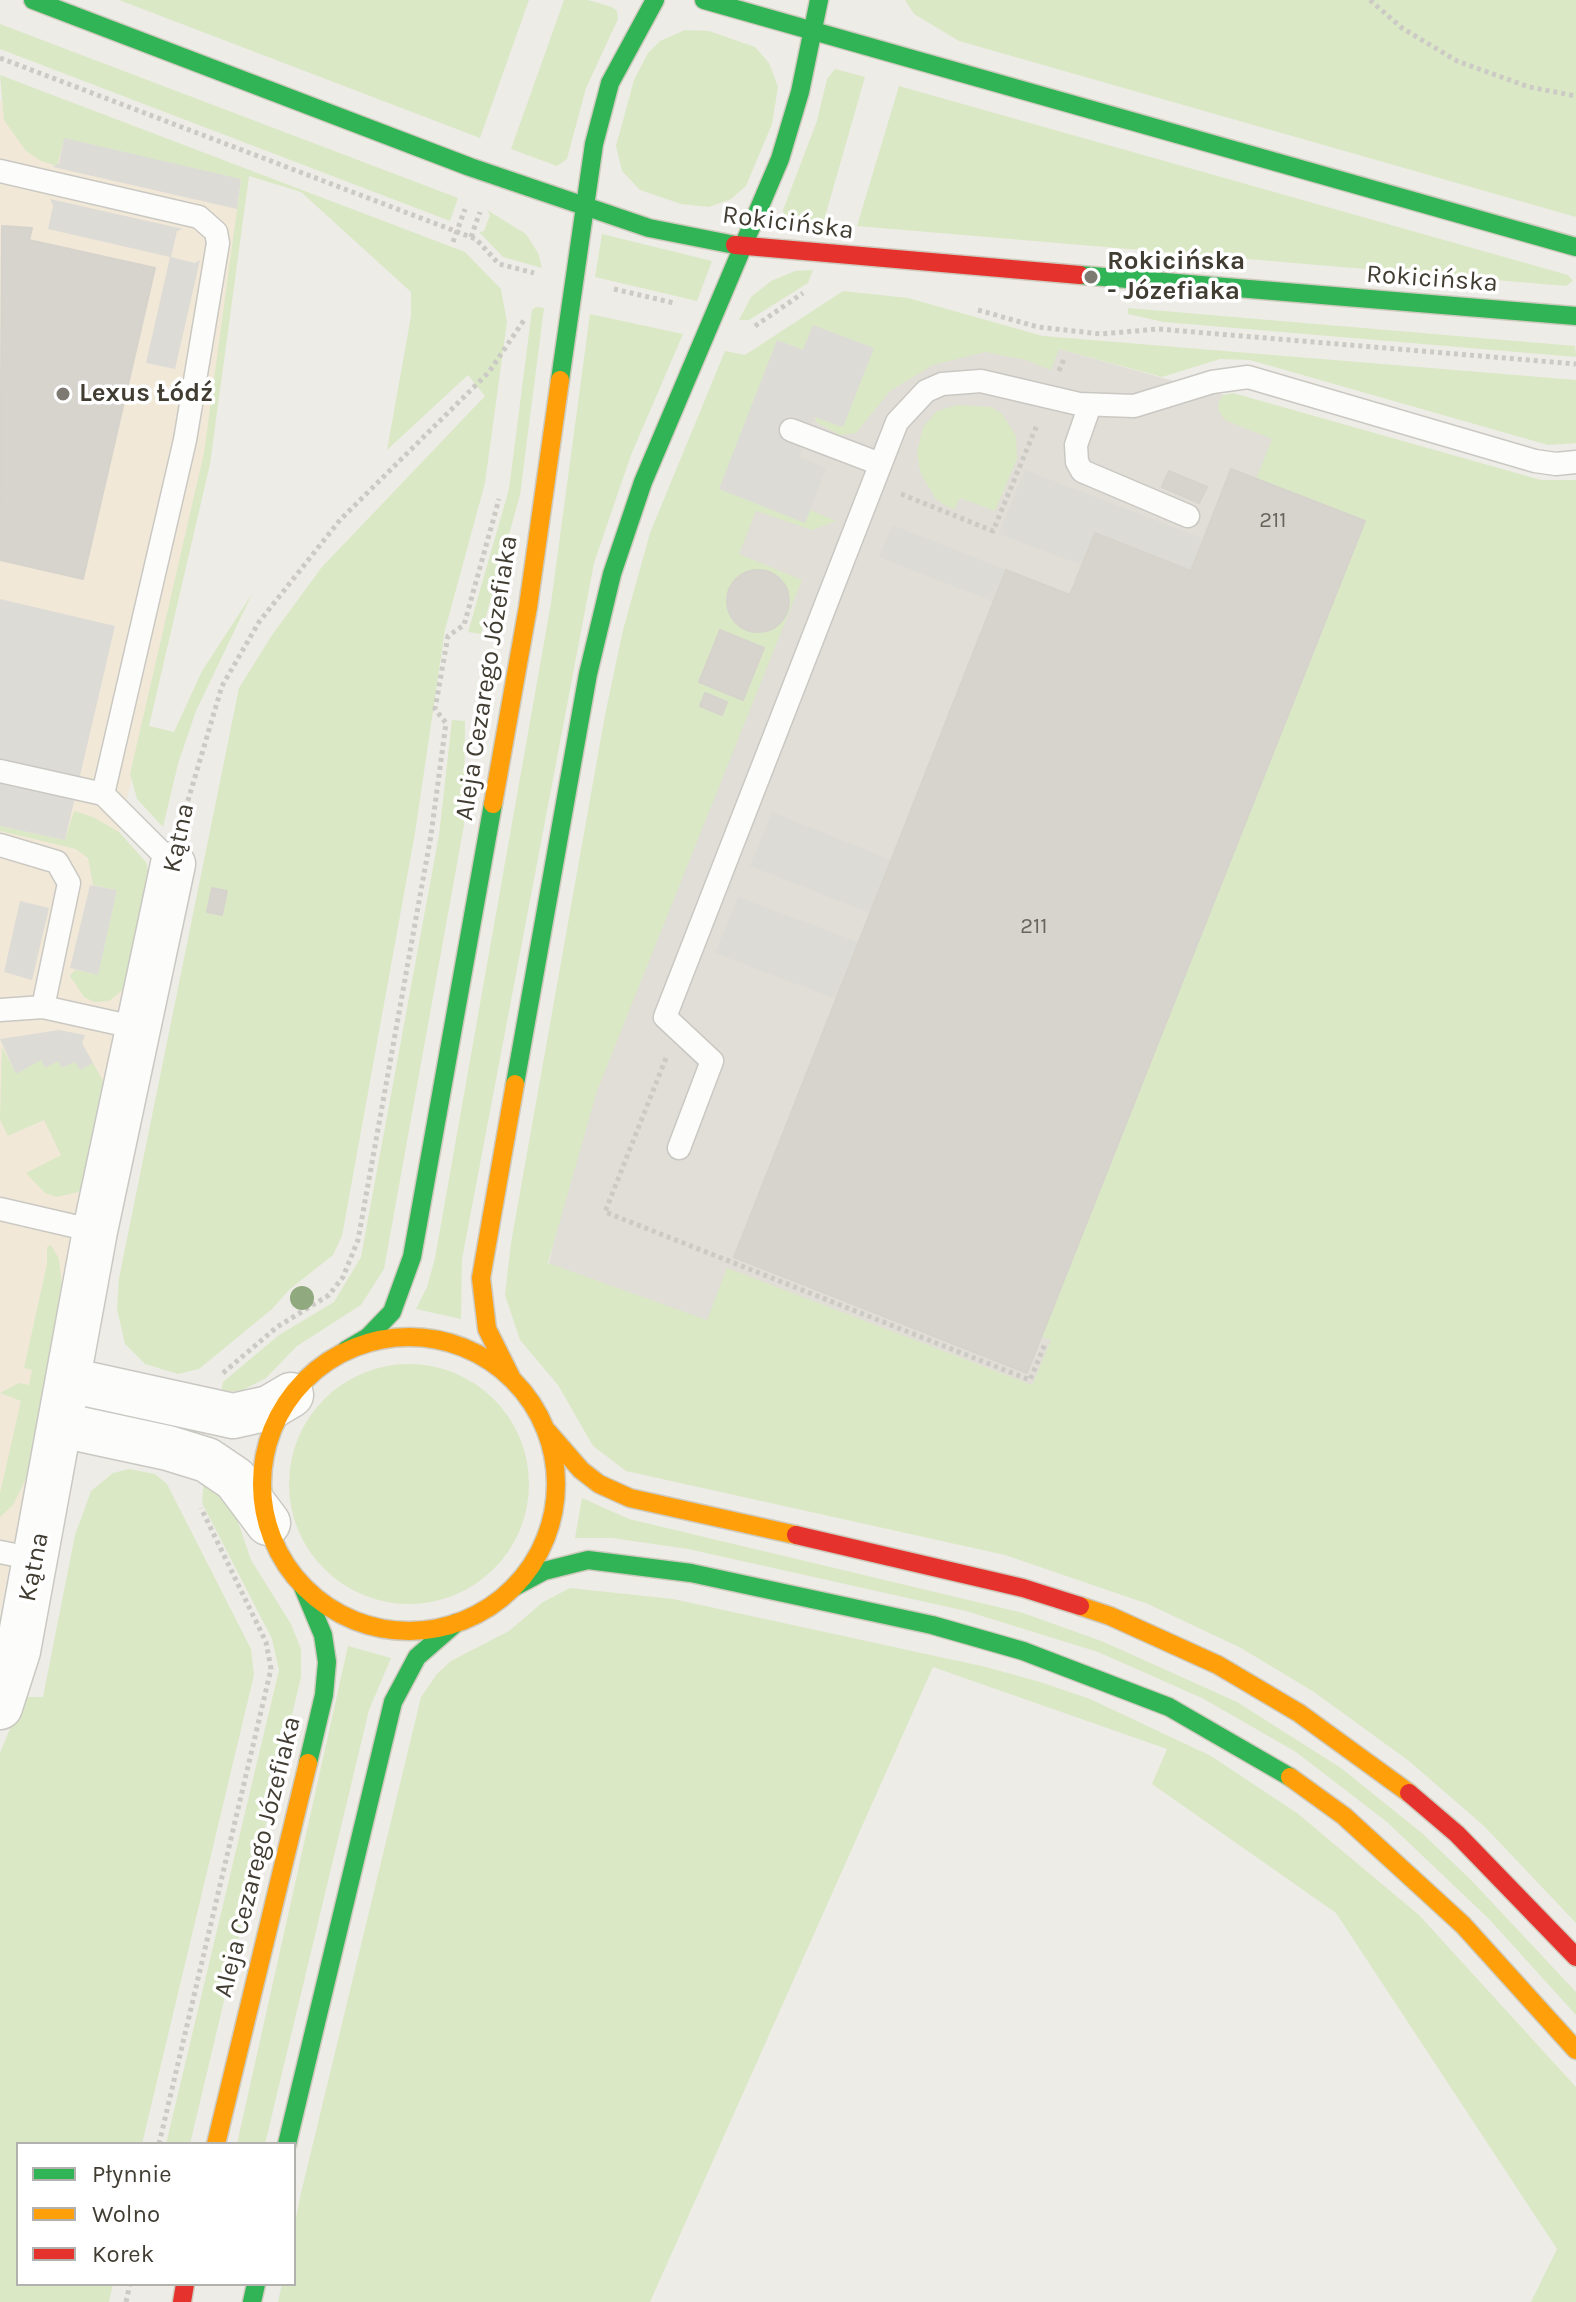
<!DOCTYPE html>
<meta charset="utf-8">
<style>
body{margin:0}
#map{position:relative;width:1576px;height:2302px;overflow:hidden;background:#eeece6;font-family:Karla,sans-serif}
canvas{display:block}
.legend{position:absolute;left:16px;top:2142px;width:280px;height:144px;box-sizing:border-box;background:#fff;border:2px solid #b3b1ad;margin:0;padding:10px 14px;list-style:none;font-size:24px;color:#423d33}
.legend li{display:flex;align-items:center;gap:16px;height:40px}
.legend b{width:40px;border:2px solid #b3b1ad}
</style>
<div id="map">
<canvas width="1576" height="2302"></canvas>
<ul class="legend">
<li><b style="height:10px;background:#30b455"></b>Płynnie</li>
<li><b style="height:10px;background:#ff9f0a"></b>Wolno</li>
<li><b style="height:10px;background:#e5322d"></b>Korek</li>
</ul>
</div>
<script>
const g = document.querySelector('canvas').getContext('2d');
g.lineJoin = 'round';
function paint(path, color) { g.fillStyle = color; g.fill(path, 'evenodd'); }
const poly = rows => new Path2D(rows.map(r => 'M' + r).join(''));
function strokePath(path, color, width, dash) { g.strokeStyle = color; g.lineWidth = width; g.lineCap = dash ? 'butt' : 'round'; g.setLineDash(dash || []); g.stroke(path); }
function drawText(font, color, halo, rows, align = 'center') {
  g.font = font + ' Karla,sans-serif'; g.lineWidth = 7; g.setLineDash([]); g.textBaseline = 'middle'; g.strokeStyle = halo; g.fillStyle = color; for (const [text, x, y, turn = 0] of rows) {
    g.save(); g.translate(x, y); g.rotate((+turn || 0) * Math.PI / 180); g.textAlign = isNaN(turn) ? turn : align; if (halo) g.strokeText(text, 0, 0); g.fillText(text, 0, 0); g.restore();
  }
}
const commercial = poly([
 [0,101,245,174,206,461,119,832,146,862,149,875,0,1613]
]);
const industrial = poly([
 [866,295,1428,452,1015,1497,540,1307,735,363]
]);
const green = poly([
 [119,0,529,0,480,138],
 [564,0,588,0,612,7,617,11,618,19,586,88,567,159,557,166,511,149],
 [905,0,1576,0,1576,217,959,41,914,14],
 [0,24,458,198,450,221,0,49],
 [685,30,709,31,755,47,769,63,778,87,772,124,746,186,731,199,709,207,681,204,640,190,622,171,616,146,634,80,648,53,660,41],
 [835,69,865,77,823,224,792,222,784,217,783,210,817,121,827,79],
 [0,75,465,252,501,289,507,322,485,483,445,630,415,833,342,1236,333,1255,290,1289,272,1309,199,1369,178,1374,145,1364,125,1344,117,1309,119,1278,239,688,272,635,322,567,485,396,468,375,387,450,411,316,411,292,301,192,249,176,210,464,149,726,174,732,202,671,252,594,196,711,178,764,163,827,137,799,130,774,204,453,241,180,64,139,57,166,41,161,26,151,4,120],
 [899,86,1568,275,1573,281,1566,286,857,226],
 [487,210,526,234,538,253,542,268,503,257,479,232,484,231,490,215],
 [602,234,712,261,697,301,595,277],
 [813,270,808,283,749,320,739,320,751,297,771,281,795,271],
 [843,291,908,298,1043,336,1576,380,1576,443,1548,445,1250,360,1220,359,1162,377,1059,349,1051,370,1026,360,985,352,933,365,890,391,856,433,840,435,816,422,815,416,842,427,813,325,803,350,777,340,805,522,810,510,836,521,812,530,756,511,739,554,802,580,597,1091,548,1263,707,1320,727,1268,1032,1385,1051,1340,1042,1337,1365,522,1256,479,1272,439,1225,420,1218,410,1219,401,1223,395,1233,393,1541,480,1576,480,1576,1923,1484,1826,1409,1761,1314,1692,1241,1648,1148,1604,1005,1555,626,1471,593,1446,558,1385,520,1340,505,1295,511,1243,605,715,623,630,650,533,725,351,745,355],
 [536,307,544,308,520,495,481,634,468,632,509,489,532,310],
 [1128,308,1575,346,1576,357,1164,322,1128,314],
 [590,314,683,334,631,455,594,563,462,1259,461,1319,416,1309,427,1287,435,1258,551,603],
 [957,405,991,407,1002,414,1016,436,1017,459,995,511,960,498,954,510,943,504,935,498,920,472,917,452,923,427,937,411],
 [452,720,465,721,464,825,384,1269,361,1305,297,1346,266,1378,241,1391,221,1392,223,1382,279,1335,334,1302,361,1257,439,835],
 [74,811,93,817,119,832,146,862,149,875,125,988,109,1001,94,1002,84,997,70,976,75,970,98,974,117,890,93,885,88,858,76,849,0,831,0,826,65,840],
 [2,1047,16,1073,41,1059,59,1061,62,1068,76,1061,80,1069,93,1063,107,1088,84,1186,78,1192,57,1197,45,1193,26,1173,61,1155,44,1120,8,1136,0,1120],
 [51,1245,59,1259,63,1295,26,1479,13,1505,0,1517,0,1493,21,1401,0,1393,19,1383,29,1385,32,1370,24,1368,47,1264,47,1247],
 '289 1484a120 120 0 1 1 240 0a120 120 0 1 1-240 0Z',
 [129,1469,155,1474,167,1484,251,1649,254,1675,142,2144,18,2144,18,2284,113,2284,109,2302,0,2302,0,1753,23,1697,43,1697,75,1535,91,1491,113,1473],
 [204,1481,235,1513,251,1560,291,1624,301,1649,301,1677,190,2144,166,2144,279,1670,272,1639,202,1503],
 [582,1498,629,1519,1023,1613,1104,1642,1237,1702,1341,1768,1423,1834,1472,1881,1576,1992,1576,2015,1489,1919,1387,1822,1296,1752,1202,1698,1098,1652,966,1611,688,1549,612,1538,575,1538],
 [570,1588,673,1599,986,1667,1040,1682,1090,1699,1211,1756,1297,1813,1419,1915,1576,2087,1576,2302,1531,2302,1557,2249,1336,1913,1152,1784,1167,1749,933,1667,650,2302,278,2302,282,2284,294,2284,294,2227,301,2193,421,1697,437,1674,451,1661,509,1631,543,1602],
 [348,1646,391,1658,369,1710,265,2144,237,2144]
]);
const parking = poly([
 [64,138,241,179,237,209,53,167,59,163],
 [50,199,183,229,177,231,171,257,195,263,200,260,175,369,146,363,170,257,48,229,53,206],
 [813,325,874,348,843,427,814,417,799,457,826,468,805,523,719,489,777,340,803,350],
 [1025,470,1204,539,1191,571,1095,533,1082,565,999,534],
 [892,525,1006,570,994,602,879,557],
 [0,599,115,626,65,840,0,826],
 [772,812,891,860,870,913,750,866],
 [90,885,117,890,98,975,70,968],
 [738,897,858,942,836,999,715,953],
 [20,901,49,908,32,980,4,972],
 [59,1030,85,1035,82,1043,93,1063,80,1070,75,1062,62,1068,58,1061,45,1068,41,1060,16,1074,0,1039]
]);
const building = poly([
 [2,226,32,228,29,240,155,268,83,579,0,560,2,226],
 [1231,469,1365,521,1027,1373,734,1257,1006,570,1070,595,1095,533,1191,571,1231,469],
 [1169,471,1207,487,1199,503,1162,487,1169,471],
 '727 601a31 31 0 1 1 62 0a31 31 0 1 1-62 0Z',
 [720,630,764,648,743,700,699,682,720,630],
 [705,693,727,702,722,715,700,706,705,693],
 [212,888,227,891,222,915,207,912,212,888]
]);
const path = poly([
 [1370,0,1402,28,1457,61,1529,87,1576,96],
 [0,58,476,239,499,264,534,273],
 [471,237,480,212],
 [453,242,465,209],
 [614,289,674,303],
 [978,310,1038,327,1101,334,1158,329,1576,364],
 [755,326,803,293],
 [1059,371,1064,359],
 [901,494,993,531,1037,425],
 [181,824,222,686,259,622,340,520,489,372,524,320],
 [666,1058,605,1212,1030,1380,1045,1344],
 [223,1373,277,1327,329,1295,343,1277,358,1240,431,835,446,723,435,709,448,636,464,625,499,499],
 [159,2144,271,1669,266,1642,201,1508],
 [126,2302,130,2284]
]);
const lane = poly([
 [0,171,199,217,216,232,218,243,185,440,103,794],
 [1090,405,1076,445,1077,462,1082,471,1188,516],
 [791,430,880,464],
 [0,771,103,794,173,864],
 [0,845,57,862,69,883,43,1007],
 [0,1010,43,1007,138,1028],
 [679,1148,712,1061,665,1017,897,422,926,391,942,384,981,381,1079,404,1134,406,1212,382,1248,377,1535,461,1556,464,1576,462],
 [0,1209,95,1231],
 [0,1552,35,1559]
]);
const street = poly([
 [69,1380,233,1416,269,1408,291,1395],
 [61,1425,168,1448,207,1460,235,1479,268,1523],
 [0,1707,18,1651,95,1231,173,864]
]);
const fast = poly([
 [33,0,470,167,649,228,735,245],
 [704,0,1576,247],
 [1080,275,1576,316],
 [560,380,594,144,610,83,655,0],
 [515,1084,588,674,612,574,643,482,780,159,800,92,819,0],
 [346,1350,368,1337,392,1312,412,1257,493,804],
 [303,1587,323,1635,327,1662,324,1695,308,1763],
 [514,1587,544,1571,588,1560,691,1573,932,1625,1023,1651,1169,1707,1290,1777],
 [287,2144,393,1702,417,1657,456,1623],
 [252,2302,256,2284]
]);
const slow = poly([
 [493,804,528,607,560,380],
 '262 1484a147 147 0 1 1 294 0a147 147 0 1 1-294 0Z',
 [511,1377,487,1329,481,1278,515,1084],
 [547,1431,581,1470,599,1484,630,1498,796,1535],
 [1080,1606,1110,1616,1218,1665,1299,1713,1409,1793],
 [1290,1777,1344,1816,1463,1925,1576,2050],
 [216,2144,308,1763]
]);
const jam = poly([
 [735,245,1080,275],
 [796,1535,1023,1588,1080,1606],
 [1409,1793,1457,1834,1576,1957],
 [182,2302,185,2284]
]);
const trees = [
 [302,1298]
];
const markers = [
 [1091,277,8,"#7e7a72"],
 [63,394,8,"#7e7a72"]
];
const numberNames = [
 ["211",1273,521],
 ["211",1034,927]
];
const streetNames = [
 ["Rokicińska",788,223,7],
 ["Rokicińska",1432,279,4],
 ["Aleja Cezarego Józefiaka",487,678,-81],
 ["Kątna",179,838,-78],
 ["Kątna",34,1567,-79],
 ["Aleja Cezarego Józefiaka",258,1857,-76]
];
const poiNames = [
 ["Rokicińska",1107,262],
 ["- Józefiaka",1107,292],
 ["Lexus Łódź",79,394]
];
paint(commercial, '#f1e8d8');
paint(industrial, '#e1ddd7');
paint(green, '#dae8c6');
paint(parking, '#dddbd6');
paint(building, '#d7d4ce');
strokePath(building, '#d6d3cc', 2);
strokePath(lane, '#cac8c2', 25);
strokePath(street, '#cac8c2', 47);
strokePath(fast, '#cfcabe', 21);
strokePath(slow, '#cfcabe', 21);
strokePath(jam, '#cfcabe', 21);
strokePath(path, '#cccac5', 5, [4, 4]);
strokePath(lane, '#fcfcfb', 22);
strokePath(street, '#fcfcfb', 44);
strokePath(fast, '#30b455', 18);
strokePath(slow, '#ff9f0a', 18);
strokePath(jam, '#e5322d', 18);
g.fillStyle = '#90a97e';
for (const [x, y] of trees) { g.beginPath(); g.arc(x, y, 12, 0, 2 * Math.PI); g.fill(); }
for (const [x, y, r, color] of markers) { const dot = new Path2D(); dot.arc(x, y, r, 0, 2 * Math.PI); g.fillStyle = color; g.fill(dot); strokePath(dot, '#fff', 3); }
drawText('22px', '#68645a', null, numberNames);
drawText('26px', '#423d33', '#fff', streetNames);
drawText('bold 26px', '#423d33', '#fff', poiNames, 'left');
</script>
